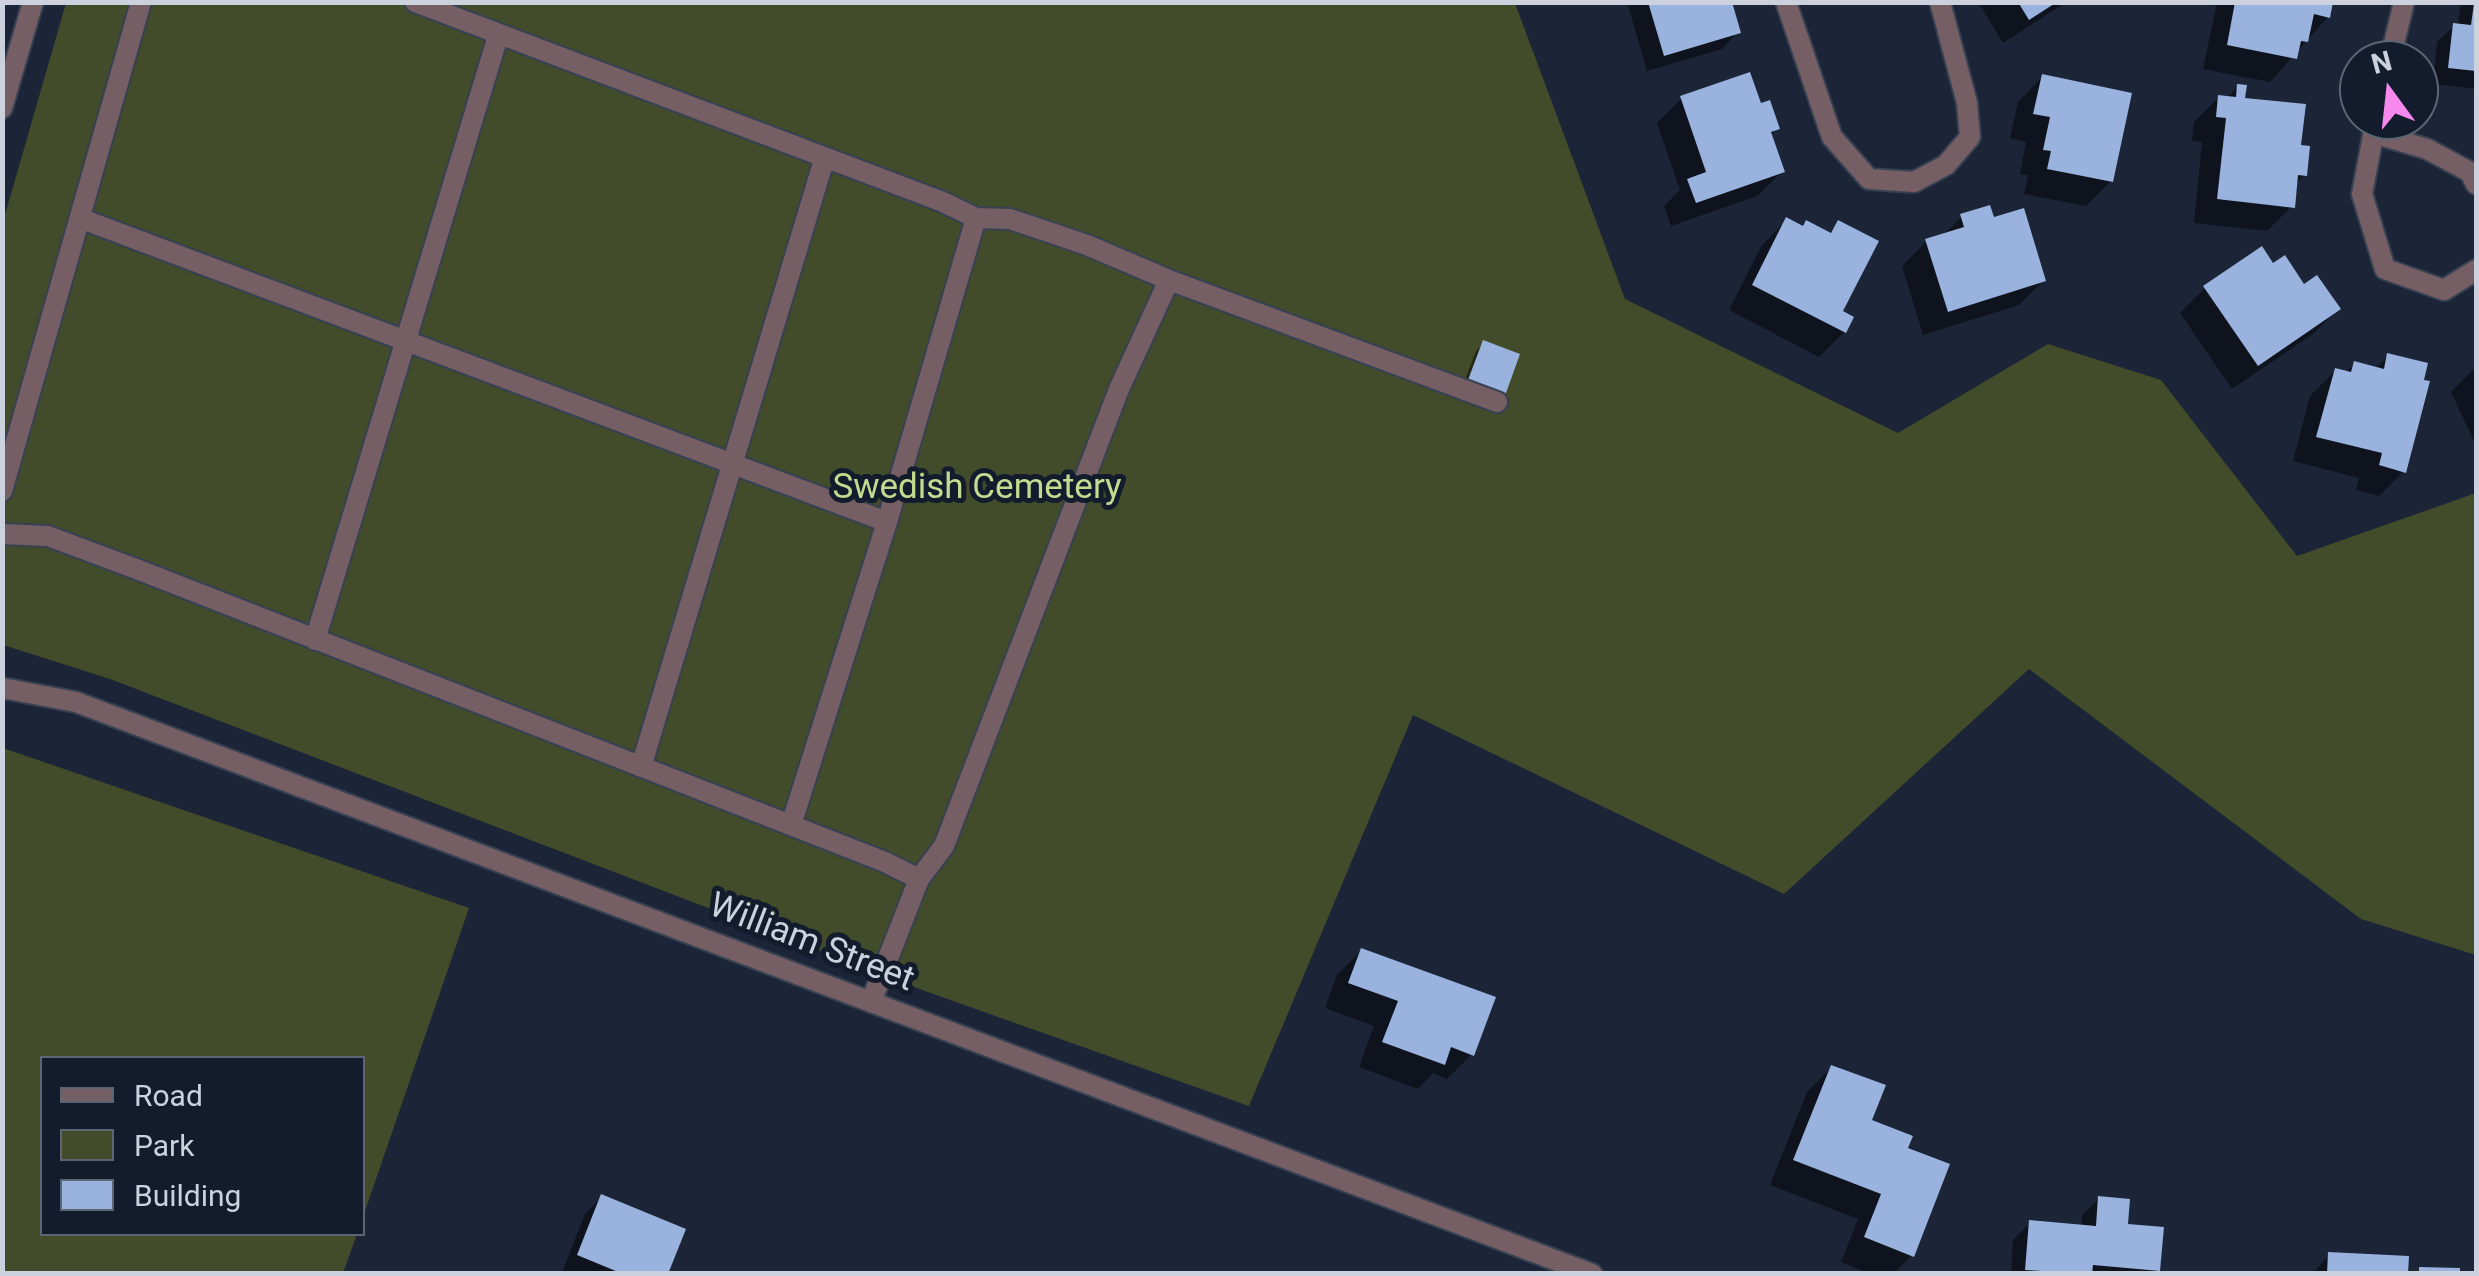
<!DOCTYPE html>
<style>
body{margin:0}
#map{position:relative;width:2479px;height:1276px;overflow:hidden;background:#1b2537;font-family:Roboto,sans-serif}
canvas{display:block}
.frame{position:absolute;inset:0;border:5px solid #cbd2de;pointer-events:none}
.legend{position:absolute;left:40px;top:1056px;width:325px;height:180px;box-sizing:border-box;background:#121c2d;border:2px solid #5c6574;margin:0;padding:12px 18px;list-style:none;font-size:30px;color:#cbd2de}
.legend li{display:flex;align-items:center;gap:20px;height:50px}
.legend b{width:50px;border:2px solid #5c6574}
.north{position:absolute;left:2339px;top:40px;width:100px;height:100px;box-sizing:border-box;background:#121c2d;border:2px solid #5c6574;border-radius:50%;rotate:345deg;font-size:28px;font-weight:700;line-height:40px;text-align:center;color:#cbd2de}
.north::after{content:'';display:block;margin:auto;width:35px;height:45px;background:#f788ec;clip-path:polygon(50% 0,100% 100%,50% 72%,0 100%)}
</style>
<div id="map">
<canvas width="2479" height="1276"></canvas>
<div class="frame"></div>
<ul class="legend">
<li><b style="height:12px;background:#765f64"></b>Road</li>
<li><b style="height:28px;background:#424b2a"></b>Park</li>
<li><b style="height:28px;background:#99b2de"></b>Building</li>
</ul>
<div class="north">N</div>
</div>
<script>
const g = document.querySelector('canvas').getContext('2d');
g.lineJoin = 'round';
function paint(path, color) { g.fillStyle = color; g.fill(path, 'evenodd'); }
const poly = rows => new Path2D(rows.map(r => 'M' + r).join(''));
function strokePath(path, color, width, dash) { g.strokeStyle = color; g.lineWidth = width; g.lineCap = dash ? 'butt' : 'round'; g.setLineDash(dash || []); g.stroke(path); }
function drawText(font, color, halo, rows, align = 'center') {
  g.font = font + ' Roboto,sans-serif'; g.lineWidth = 10; g.setLineDash([]); g.textBaseline = 'middle'; g.strokeStyle = halo; g.fillStyle = color; for (const [text, x, y, turn = 0] of rows) {
    g.save(); g.translate(x, y); g.rotate((+turn || 0) * Math.PI / 180); g.textAlign = isNaN(turn) ? turn : align; if (halo) g.strokeText(text, 0, 0); g.fillText(text, 0, 0); g.restore();
  }
}
const green = poly([
 [66,3,1515,3,1625,299,1898,433,2048,344,2161,380,2297,556,2476,493,2476,955,2361,919,2029,669,1784,894,1413,715,1249,1106,925,991,110,679,3,645,2,225],
 [3,748,469,908,363,1217,362,1058,42,1058,42,1234,357,1234,343,1273,3,1273]
]);
const shadow = poly([
 [1627,2,1729,2,1738,32,1722,49,1647,71],
 [1978,2,2066,2,2003,43],
 [2217,2,2330,2,2328,17,2270,82,2203,69],
 [2465,2,2476,2,2476,89,2433,84,2437,42,2454,26,2458,26,2460,7],
 [2042,77,2111,181,2086,206,2024,194,2028,175,2020,174,2026,142,2010,138,2018,102],
 [2238,86,2243,100,2299,147,2304,175,2294,185,2292,206,2267,231,2194,223,2202,142,2192,141,2194,122,2219,97,2227,98],
 [1682,98,1759,106,1777,128,1770,136,1782,172,1757,196,1671,226,1664,206,1680,190,1657,123],
 [1961,217,1993,220,2044,280,2019,305,1923,335,1902,266,1927,241,1942,236],
 [1787,220,1802,228,1828,234,1839,223,1840,312,1844,332,1819,357,1729,310,1762,245],
 [2273,266,2338,309,2313,334,2232,389,2180,313,2205,288],
 [1484,343,1504,392,1496,400,1462,388,1476,351],
 [2388,356,2404,471,2379,496,2356,490,2359,478,2293,461,2310,396,2335,371,2345,373,2354,364,2375,369],
 [2476,367,2476,446,2451,392],
 [1362,950,1472,1054,1447,1079,1433,1073,1418,1089,1359,1067,1374,1026,1325,1008,1337,975],
 [1832,1067,1869,1122,1905,1150,1912,1255,1893,1274,1870,1274,1841,1262,1858,1219,1770,1185,1807,1092],
 [602,1197,665,1274,562,1272,585,1214],
 [2099,1199,2158,1270,2154,1274,2011,1274,2013,1240,2030,1223,2082,1227,2082,1215],
 [2329,1255,2405,1274,2312,1274]
]);
const building = poly([
 [1648,2,1732,2,1741,33,1664,56],
 [2018,2,2057,2,2029,20],
 [2235,2,2333,2,2330,18,2314,14,2308,42,2301,41,2297,59,2227,45],
 [2474,3,2476,3,2476,71,2448,68,2453,23,2471,25],
 [1750,72,1761,103,1770,100,1780,129,1771,132,1785,172,1696,203,1687,179,1706,172,1680,96],
 [2042,74,2132,93,2113,182,2047,169,2051,151,2043,150,2050,117,2033,114],
 [2237,84,2247,85,2245,98,2306,104,2301,145,2310,146,2307,176,2298,175,2295,208,2217,199,2226,118,2216,117,2218,95,2236,97],
 [1990,205,1994,217,2024,208,2046,281,1948,312,1925,239,1964,227,1960,214],
 [1786,217,1803,226,1806,220,1831,233,1838,220,1879,241,1843,311,1854,317,1846,333,1752,285],
 [2262,246,2273,263,2285,255,2304,284,2317,275,2341,309,2258,366,2203,286],
 [1483,340,1520,354,1506,393,1468,380],
 [2387,353,2428,363,2424,380,2430,381,2406,473,2379,465,2382,453,2316,437,2335,368,2351,372,2354,361,2384,369],
 [1361,948,1496,997,1474,1056,1451,1047,1445,1065,1382,1042,1398,1001,1348,983],
 [1831,1065,1886,1085,1872,1120,1913,1136,1908,1148,1950,1164,1914,1257,1864,1237,1881,1194,1793,1160],
 [601,1194,686,1229,668,1274,623,1274,577,1255],
 [2098,1196,2130,1199,2128,1224,2164,1227,2160,1271,2093,1265,2092,1274,2025,1270,2029,1220,2096,1226],
 [2328,1252,2409,1256,2408,1274,2327,1274],
 [2419,1267,2460,1268,2460,1274,2419,1274]
]);
const service = poly([
 [415,2,943,202,976,218,1010,219,1087,245,1169,280,1497,402],
 [82,219,887,522],
 [2,491,141,2],
 [2,534,48,536,139,570,885,862,919,879],
 [315,640,498,36],
 [641,767,824,160],
 [791,825,887,522,976,218],
 [871,1002,919,879,944,846,1119,389,1169,280]
]);
const minor = poly([
 [1786,2,1832,137,1869,179,1914,182,1946,165,1970,137,1967,103,1940,2],
 [2390,60,2404,2],
 [2376,120,2362,194,2385,269,2444,290,2476,270],
 [2373,133,2427,149,2470,172,2476,184],
 [2,688,76,702,1592,1274]
]);
const tertiary = poly([
 [2,108,33,2]
]);
const parkNames = [
 ["Swedish Cemetery",977,489]
];
const streetNames = [
 ["William Street",811,944,21]
];
paint(green, '#424b2a');
paint(shadow, '#0007');
paint(building, '#99b2de');
strokePath(service, '#374152', 24);
strokePath(minor, '#374152', 24);
strokePath(tertiary, '#374152', 24);
strokePath(service, '#765f64', 20);
strokePath(minor, '#765f64', 20);
strokePath(tertiary, '#765f64', 20);
drawText('35px', '#c5da90', '#121c2d', parkNames);
drawText('35px', '#cbd2de', '#121c2d', streetNames);
</script>
